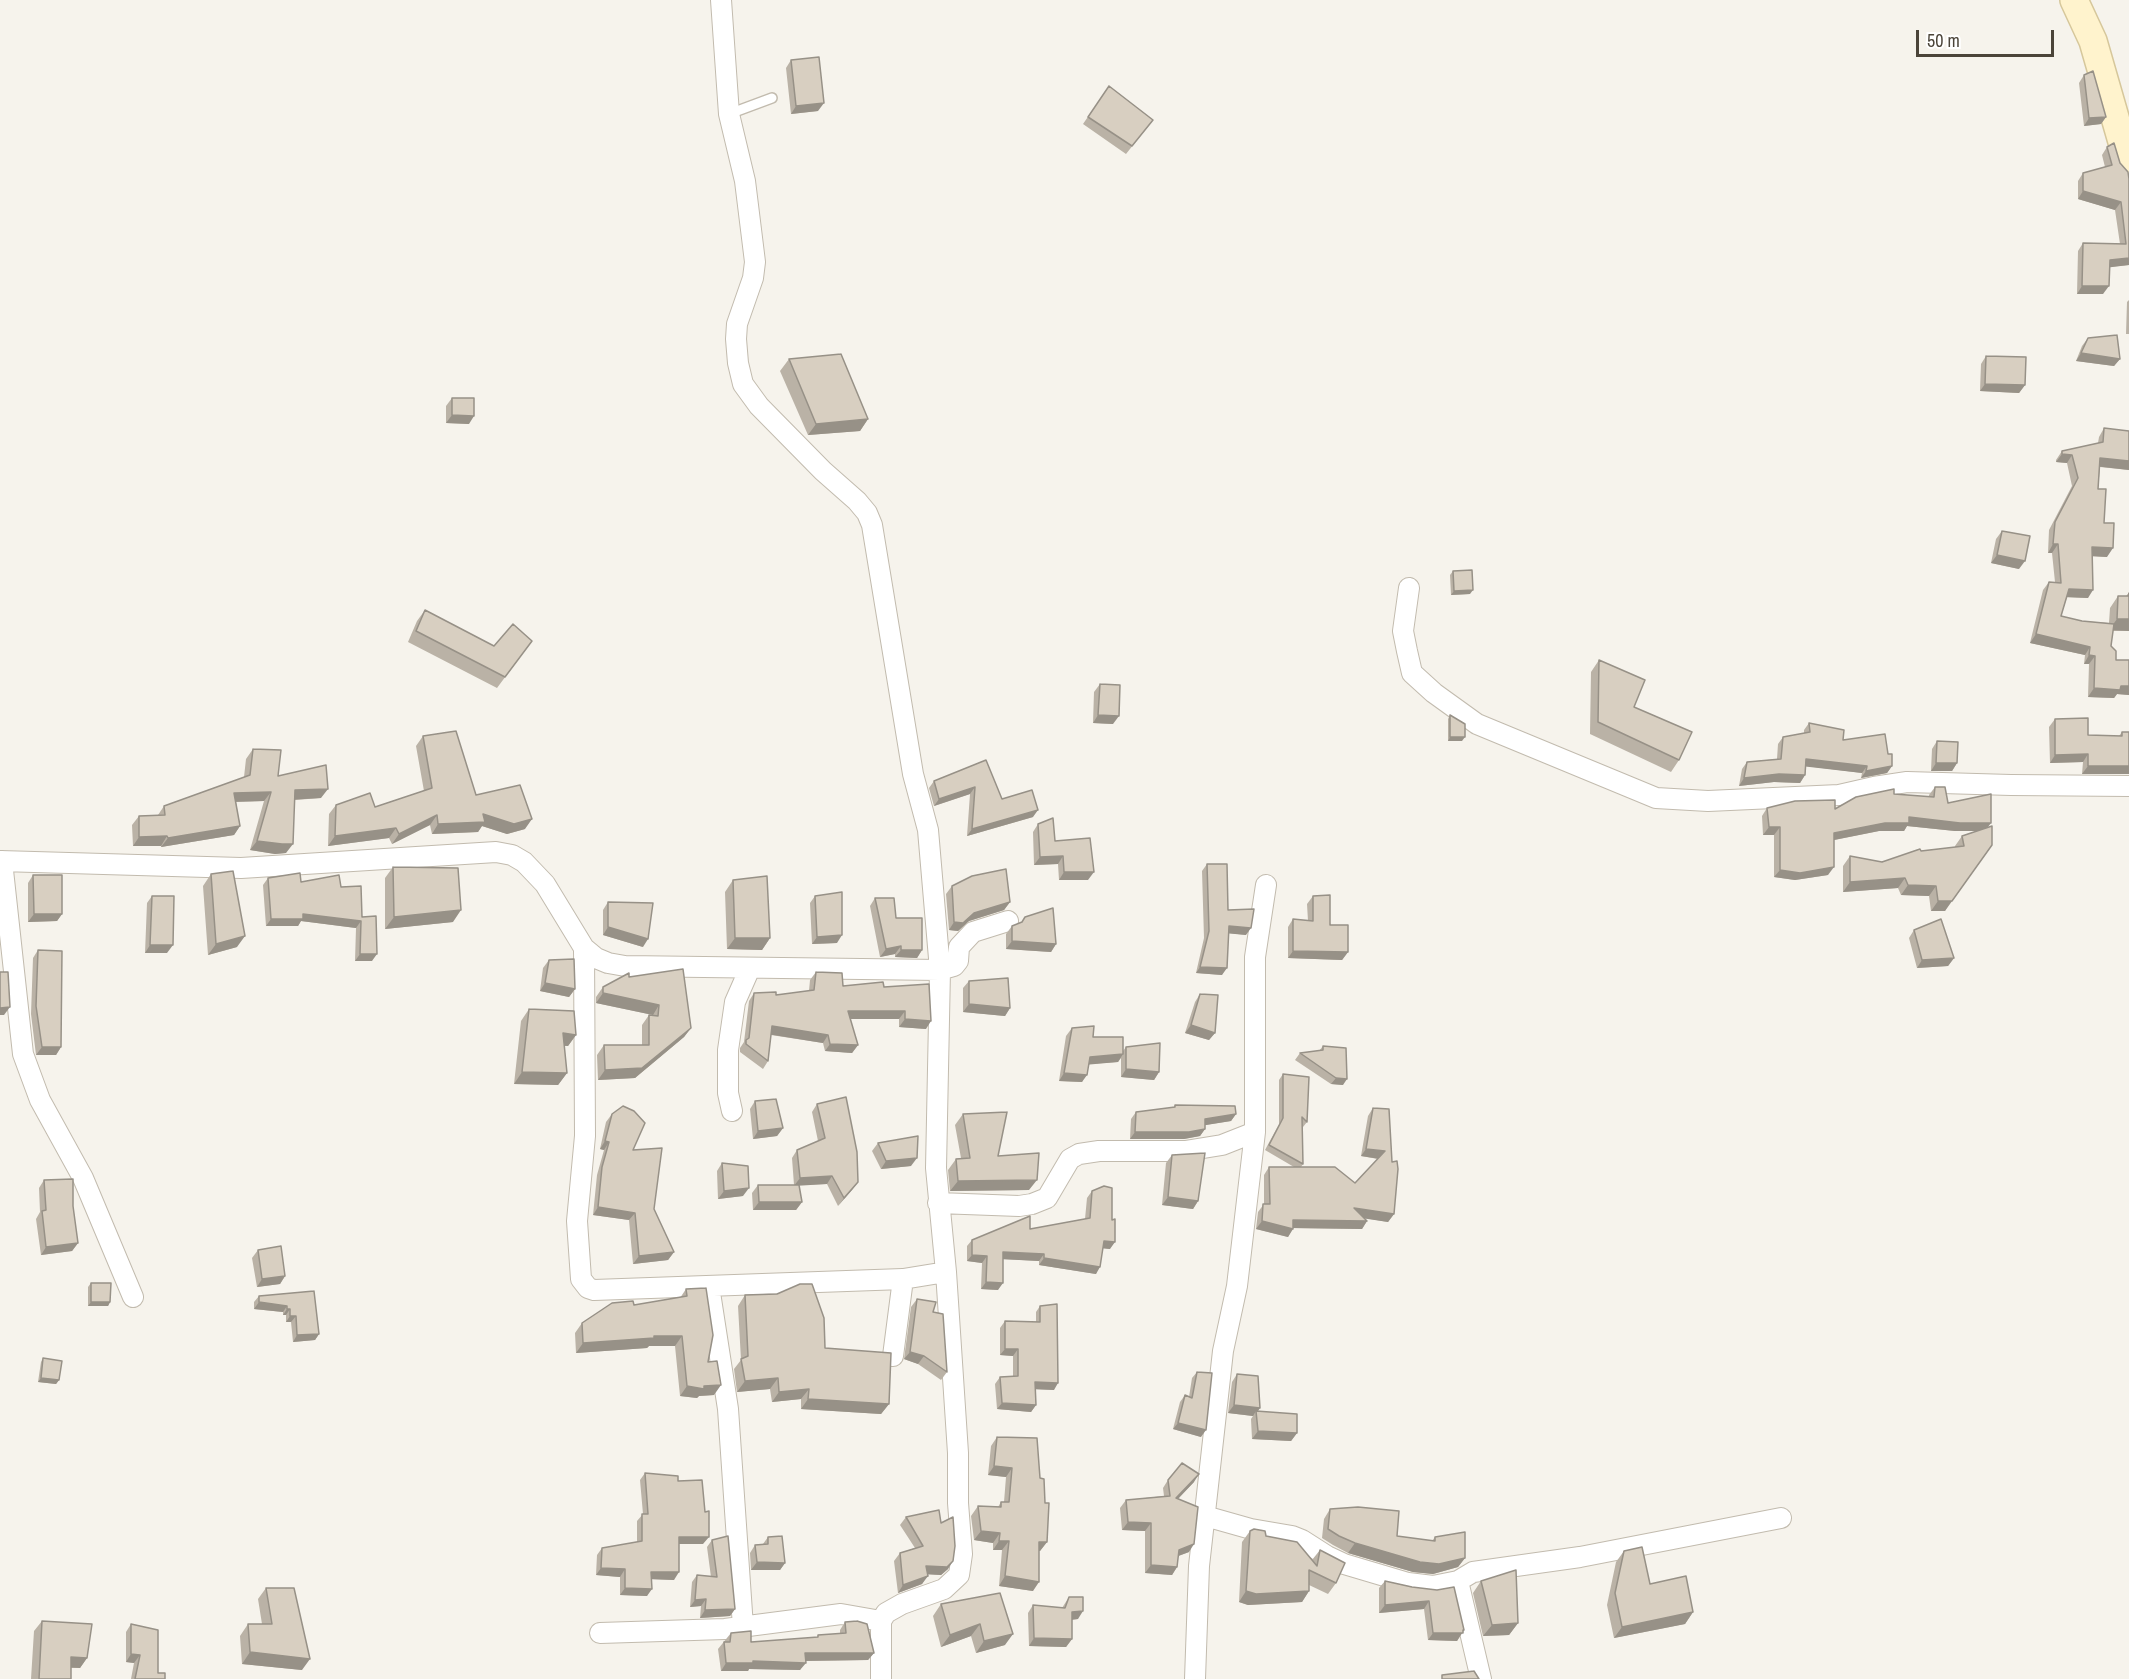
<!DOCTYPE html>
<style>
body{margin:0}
#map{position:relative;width:2129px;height:1679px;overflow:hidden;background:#f6f3ec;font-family:"Archivo Narrow",sans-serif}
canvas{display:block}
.scale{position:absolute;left:1916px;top:30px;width:138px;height:27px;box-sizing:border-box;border:3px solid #4b4439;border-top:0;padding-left:8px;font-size:18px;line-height:21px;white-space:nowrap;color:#4b4439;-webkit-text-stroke:4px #fff;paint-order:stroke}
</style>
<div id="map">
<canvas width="2129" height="1679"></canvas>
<div class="scale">50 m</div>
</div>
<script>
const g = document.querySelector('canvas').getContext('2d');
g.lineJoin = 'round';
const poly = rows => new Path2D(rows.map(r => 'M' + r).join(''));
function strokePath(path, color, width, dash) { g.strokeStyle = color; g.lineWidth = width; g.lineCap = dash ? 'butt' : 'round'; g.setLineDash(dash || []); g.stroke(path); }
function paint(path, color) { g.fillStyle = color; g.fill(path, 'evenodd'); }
const lane = poly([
 [729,114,772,98]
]);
const street = poly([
 [721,0,729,114,745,181,755,262,753,278,737,324,736,339,738,363,743,384,759,406,823,471,857,501,867,513,872,525,913,774,928,830,940,970,936,1168,946,1272,958,1453,958,1503,962,1554,959,1575,944,1589,902,1604,886,1613,881,1621,881,1679],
 [1409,588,1403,631,1407,651,1412,673,1434,693,1477,724,1656,798,1708,801,1839,795,1874,787,1907,782,2011,785,2129,786],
 [0,861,241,868,496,852,512,855,524,862,545,884,584,948,596,958,608,963,625,966,940,970,954,966,958,961,959,947,973,932,1008,921],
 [2,861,23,1054,40,1100,83,1178,133,1297],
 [584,948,585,1136,577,1221,581,1279,588,1288,594,1290,903,1279,946,1272],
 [732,1111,728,1093,728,1050,735,1002,750,968],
 [938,1203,1019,1206,1032,1204,1047,1198,1070,1159,1079,1154,1099,1151,1185,1151,1222,1145,1255,1132,1255,957,1266,885],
 [709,1286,728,1409,743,1627],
 [893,1356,903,1279],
 [1205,1516,1251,1529,1292,1536,1302,1540,1327,1556,1344,1564,1408,1583,1433,1586,1458,1581,1473,1572,1580,1557,1781,1518],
 [1458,1581,1481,1679],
 [600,1633,725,1629,841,1614,881,1621],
 [1195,1679,1199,1566,1223,1351,1237,1286,1255,1132]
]);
const secondary = poly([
 [2074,0,2093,41,2129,166]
]);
const wall = poly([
 [791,60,818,111,791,114,786,68],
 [2084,75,2106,117,2101,124,2084,126,2079,83],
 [1109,86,1153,120,1126,154,1083,124],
 [2114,143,2129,265,2109,267,2103,294,2077,294,2078,251,2083,243,2120,244,2115,210,2078,199,2078,181,2083,173,2105,167,2102,155,2107,147],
 [2129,300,2129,334,2126,334,2127,302],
 [2088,338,2120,359,2114,366,2076,361,2082,346],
 [1986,356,2025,385,2019,393,1980,391,1981,364],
 [789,359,868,419,860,431,808,435,780,371],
 [452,398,469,424,446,423,446,406],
 [2104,428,2129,431,2129,470,2100,467,2098,489,2104,523,2107,557,2093,556,2088,598,2067,597,2061,616,2082,621,2109,623,2110,608,2118,596,2126,596,2129,593,2129,631,2113,631,2111,646,2116,660,2129,660,2129,695,2117,694,2114,698,2088,697,2089,664,2084,664,2085,655,2030,643,2043,590,2049,582,2055,582,2052,553,2048,553,2049,530,2072,486,2067,463,2056,462,2056,460,2062,451,2098,443,2099,437],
 [2002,531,2019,569,1991,563,1996,539],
 [1453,571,1470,594,1451,595,1450,575],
 [425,610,494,646,532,641,497,688,408,642,417,621],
 [1599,660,1634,707,1679,760,1671,772,1590,734,1591,672],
 [1100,684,1113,724,1093,723,1094,692],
 [1450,715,1462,741,1448,741,1448,719],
 [2055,719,2088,735,2119,736,2122,732,2129,732,2129,774,2082,774,2083,762,2050,763,2049,727],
 [1809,723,1843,740,1888,754,1892,766,1887,773,1861,778,1862,773,1806,766,1805,775,1800,783,1774,782,1739,786,1742,769,1747,762,1777,759,1778,744,1783,737,1804,733,1804,730],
 [423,736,476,795,525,829,507,834,482,826,478,832,432,834,430,825,392,844,389,838,328,846,329,814,336,805,375,807,424,791,416,746],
 [1937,741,1957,763,1952,771,1931,771,1932,749],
 [253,749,278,776,321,798,295,800,286,853,275,854,250,850,264,801,236,802,240,826,234,835,161,847,161,846,133,846,132,825,139,816,158,815,164,806,244,777,246,759],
 [986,760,1002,799,1033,817,967,836,970,794,934,806,929,788,934,781],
 [1935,787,1948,803,1987,828,1945,911,1931,911,1929,896,1901,895,1898,888,1843,892,1843,866,1850,856,1882,862,1921,851,1955,847,1955,846,1962,836,1978,831,1955,831,1907,826,1904,831,1879,831,1834,840,1828,875,1795,880,1774,877,1774,835,1763,835,1762,816,1767,808,1835,809,1894,794,1929,797,1929,795],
 [1038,824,1055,841,1088,880,1059,880,1058,864,1034,865,1033,832],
 [1207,864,1228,910,1246,935,1229,933,1222,975,1196,973,1204,938,1202,871],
 [393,867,453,922,385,929,385,878],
 [211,874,237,947,208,955,203,886],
 [33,875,62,914,57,921,28,922,28,883],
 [268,878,341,887,362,917,372,961,355,961,356,928,301,921,298,926,266,926,263,885],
 [733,880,770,938,762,950,727,949,725,892],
 [952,886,1010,902,1004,910,969,921,958,931,949,930,946,894],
 [152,896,167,953,145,953,147,903],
 [815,896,837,943,812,944,810,903],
 [1313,896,1348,952,1342,960,1288,958,1288,927,1293,919,1308,921,1307,904],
 [875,898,896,918,922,950,917,958,895,957,895,954,880,957,870,906],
 [608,902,643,947,603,935,603,910],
 [1012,926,1056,944,1051,952,1006,949,1006,934],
 [1914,930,1954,958,1948,966,1917,968,1909,938],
 [38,950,61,1047,56,1055,36,1055,31,1014,33,958],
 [549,960,575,989,569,997,540,991,543,968],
 [816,972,843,986,884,987,926,1029,899,1027,899,1019,850,1019,858,1045,852,1053,825,1051,823,1043,771,1035,768,1061,763,1069,740,1052,740,1048,744,1042,749,1001,754,993,776,995,809,991,810,980],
 [629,977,691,1028,684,1037,635,1078,598,1080,597,1055,604,1045,642,1045,642,1025,649,1015,653,1015,596,1003,596,997,603,987],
 [969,981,1010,1008,1005,1016,963,1012,963,988],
 [1200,994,1215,1033,1209,1040,1185,1033,1195,1002],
 [529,1009,576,1035,568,1046,564,1046,567,1073,558,1085,514,1084,521,1021],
 [1072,1028,1123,1051,1126,1047,1159,1072,1154,1080,1121,1077,1121,1058,1118,1062,1089,1064,1082,1082,1059,1081,1066,1036],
 [1323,1046,1343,1085,1331,1084,1295,1060,1300,1053,1319,1051],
 [1283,1074,1307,1122,1303,1127,1303,1164,1301,1167,1355,1183,1378,1159,1361,1156,1368,1116,1373,1108,1394,1214,1388,1222,1364,1218,1367,1221,1362,1229,1293,1228,1288,1237,1256,1229,1258,1212,1264,1204,1264,1175,1269,1167,1294,1167,1265,1150,1279,1124,1279,1080],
 [755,1101,783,1128,777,1136,753,1139,750,1109],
 [817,1104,858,1182,838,1206,827,1184,799,1185,802,1202,796,1210,753,1210,752,1193,758,1185,794,1185,792,1158,797,1150,818,1141,812,1112],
 [1175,1105,1236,1114,1231,1121,1205,1125,1205,1129,1200,1136,1184,1139,1130,1139,1131,1119,1136,1112,1173,1108],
 [612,1114,633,1150,654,1209,674,1252,668,1260,633,1264,629,1220,593,1215,597,1175,604,1150,600,1149,606,1122],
 [963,1114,998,1156,1029,1190,950,1191,948,1170,956,1159,961,1158,955,1125],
 [878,1143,911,1166,881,1169,872,1151],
 [1172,1155,1198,1201,1193,1209,1162,1205,1166,1163],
 [722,1163,743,1196,718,1199,717,1171],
 [44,1180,73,1206,78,1243,72,1251,41,1255,36,1219,40,1212,39,1188],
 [1092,1191,1110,1249,1103,1248,1096,1274,1039,1265,1039,1261,1003,1259,998,1290,981,1289,982,1263,967,1261,967,1246,972,1240,1085,1219,1087,1198],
 [258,1250,285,1276,280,1284,257,1287,252,1258],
 [91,1283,110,1302,108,1306,88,1306,88,1287],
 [686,1289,708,1362,714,1395,699,1396,697,1398,680,1396,675,1346,649,1346,647,1348,576,1353,575,1333,582,1323,634,1305,680,1298],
 [314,1291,319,1334,315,1340,293,1342,291,1322,286,1322,286,1315,283,1315,283,1312,254,1309,254,1302,259,1296],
 [745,1295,825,1348,889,1404,881,1414,801,1409,801,1399,772,1402,770,1389,737,1392,734,1369,741,1360,738,1306],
 [917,1299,933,1312,947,1372,941,1380,918,1364,904,1359,911,1307],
 [1040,1306,1054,1390,1035,1389,1036,1405,1031,1412,997,1409,995,1384,1000,1377,1013,1376,1013,1356,1000,1355,1000,1328,1005,1321,1036,1322,1036,1312],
 [43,1358,59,1380,56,1384,38,1382,41,1362],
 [1197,1372,1201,1437,1173,1429,1180,1402,1185,1395,1189,1397,1192,1378],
 [1237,1374,1258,1411,1297,1433,1291,1441,1252,1439,1251,1419,1253,1416,1228,1413,1232,1382],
 [997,1437,1040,1478,1047,1542,1040,1551,1039,1551,1033,1591,999,1586,1002,1550,993,1550,993,1543,974,1540,971,1516,978,1506,998,1507,1001,1502,1004,1502,1006,1477,988,1475,991,1446],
 [645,1473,678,1481,703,1544,679,1544,674,1580,652,1579,647,1596,620,1595,620,1577,596,1575,597,1555,602,1548,637,1542,637,1521,643,1514,640,1480],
 [1168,1480,1194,1482,1178,1499,1189,1552,1178,1556,1177,1567,1172,1575,1145,1573,1145,1531,1122,1530,1120,1508,1126,1500,1164,1496,1163,1488],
 [1330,1509,1397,1536,1432,1541,1435,1537,1465,1558,1458,1567,1433,1574,1413,1572,1348,1553,1333,1545,1322,1538,1324,1519],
 [906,1517,948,1569,941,1575,928,1574,922,1584,898,1593,894,1561,900,1553,915,1548,900,1525],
 [1250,1531,1266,1536,1312,1560,1320,1550,1336,1583,1328,1594,1309,1585,1309,1591,1302,1602,1248,1605,1239,1602,1242,1542],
 [768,1537,785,1563,780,1570,751,1570,750,1553,755,1545,763,1544],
 [712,1540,735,1609,730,1616,700,1618,701,1606,690,1607,692,1582,697,1575,711,1577,707,1547],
 [1624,1551,1650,1584,1693,1612,1685,1624,1614,1638,1607,1605,1616,1562],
 [1385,1581,1412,1587,1464,1630,1457,1641,1428,1640,1424,1609,1379,1613,1379,1588],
 [1481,1581,1518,1623,1509,1635,1483,1636,1473,1593],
 [266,1588,302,1670,242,1664,240,1636,248,1624,262,1624,258,1599],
 [1000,1593,1005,1645,976,1653,971,1636,941,1647,933,1616,941,1604],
 [1069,1597,1078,1619,1072,1620,1072,1639,1066,1647,1029,1646,1028,1613,1033,1605,1062,1608],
 [42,1621,87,1658,80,1668,71,1668,71,1679,31,1679,34,1631],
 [845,1622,874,1653,868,1660,805,1661,800,1670,749,1669,748,1671,721,1671,718,1649,731,1633,751,1642,817,1638,818,1635,840,1634,840,1630],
 [131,1624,158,1673,165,1679,131,1679,134,1663,126,1662,126,1632]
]);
const shadedWall = poly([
 [824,103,818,111,791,114,796,106],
 [2106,117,2101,124,2084,126,2089,118],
 [2083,191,2121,202,2115,210,2078,199],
 [2129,258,2129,265,2104,268,2110,260],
 [2082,286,2109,286,2103,294,2077,294],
 [2081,353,2120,359,2114,366,2076,361],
 [1985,384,2025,385,2019,393,1980,391],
 [452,415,474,416,469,424,446,423],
 [868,419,860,431,808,435,816,424],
 [2062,454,2072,455,2067,463,2056,462],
 [2100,458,2129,461,2129,470,2094,466],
 [2053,544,2058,544,2052,553,2048,553],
 [2092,547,2113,548,2107,557,2087,556],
 [1997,555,2025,561,2019,569,1991,563],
 [2069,589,2093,590,2088,598,2063,597],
 [1473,590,1470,594,1451,595,1454,591],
 [2117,619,2129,619,2129,631,2109,630],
 [2036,634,2090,647,2085,655,2030,643],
 [2089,655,2095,656,2089,664,2084,664],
 [2121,686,2129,686,2129,695,2117,694,2114,698,2088,697,2094,688],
 [1098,715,1119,716,1113,724,1093,723],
 [1450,737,1465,737,1462,741,1448,741],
 [2088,754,2083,762,2050,763,2055,755],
 [1806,759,1867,766,1862,773,1801,766],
 [1936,763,1957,763,1952,771,1931,771],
 [1892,766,1887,773,1861,778,1866,771],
 [2088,766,2129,766,2129,774,2082,774],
 [1779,774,1805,775,1800,783,1774,782,1739,786,1744,778],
 [975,787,970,794,934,806,939,799],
 [328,789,321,798,288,800,295,790],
 [271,792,264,801,228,802,234,793],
 [1038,810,1033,817,967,836,972,829],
 [483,814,532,819,525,829,507,834,482,826,478,832,432,834,438,824],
 [437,815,430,825,392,844,399,834],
 [1909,817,1991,823,1985,831,1955,831,1907,826,1904,831,1879,831,1829,841,1834,833],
 [240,826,234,835,161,847,168,838],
 [1769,827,1780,827,1774,835,1763,835],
 [396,828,389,838,328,846,335,836],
 [167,836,161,846,133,846,139,837],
 [257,841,293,844,286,853,275,854,250,850],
 [1992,845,1945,911,1931,911,1938,901],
 [1063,856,1058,864,1034,865,1040,857],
 [1834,867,1828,875,1795,880,1774,877,1780,870],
 [1064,872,1094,872,1088,880,1059,880],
 [1905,878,1898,888,1843,892,1850,882],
 [1908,885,1936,886,1929,896,1901,895],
 [1010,902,1004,910,969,921,958,931,949,930,954,922,974,913],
 [461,910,453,922,385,929,394,917],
 [34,914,62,914,57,921,28,922],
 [303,914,361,921,356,928,301,921,298,926,266,926,271,919],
 [1229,926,1251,928,1246,935,1224,933],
 [608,927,648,939,643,947,603,935],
 [842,935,837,943,812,944,817,937],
 [245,936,237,947,208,955,216,944],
 [735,938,770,938,762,950,727,949],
 [1012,941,1056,944,1051,952,1006,949],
 [150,945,173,945,167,953,145,953],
 [901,946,895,954,880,957,886,949],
 [901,950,922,950,917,958,895,957],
 [1293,951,1348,952,1342,960,1288,958],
 [360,954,377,954,372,961,355,961],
 [1954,958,1948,966,1917,968,1922,960],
 [1200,967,1227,968,1222,975,1196,973],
 [545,983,575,989,569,997,540,991],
 [603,993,659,1005,653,1015,596,1003],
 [969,1004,1010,1008,1005,1016,963,1012],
 [10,1007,4,1015,0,1015,0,1008],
 [848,1011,905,1011,899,1019,842,1019],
 [905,1019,931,1021,926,1029,899,1027],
 [1191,1025,1215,1033,1209,1040,1185,1033],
 [772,1026,828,1035,823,1043,767,1034],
 [691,1028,684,1037,635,1078,598,1080,605,1070],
 [563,1033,576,1035,568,1046,555,1045],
 [830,1044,858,1045,852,1053,825,1051],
 [42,1047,61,1047,56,1055,36,1055],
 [1123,1054,1118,1062,1084,1065,1090,1057],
 [1126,1069,1159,1072,1154,1080,1121,1077],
 [522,1072,567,1073,558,1085,514,1084],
 [1064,1073,1087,1075,1082,1082,1059,1081],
 [1336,1078,1347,1079,1343,1085,1331,1084],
 [1236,1114,1231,1121,1200,1126,1205,1119],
 [783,1128,777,1136,753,1139,758,1131],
 [1205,1129,1200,1136,1184,1139,1130,1139,1135,1132],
 [605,1141,609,1142,604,1150,600,1149],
 [1366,1149,1385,1151,1380,1159,1361,1156],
 [917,1158,911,1166,881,1169,886,1161],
 [832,1176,827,1184,794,1186,800,1178],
 [1037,1180,1029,1190,950,1191,958,1181],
 [858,1182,852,1190,838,1206,844,1198],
 [749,1188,743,1196,718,1199,724,1191],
 [1168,1197,1198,1201,1193,1209,1162,1205],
 [759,1202,802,1202,796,1210,753,1210],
 [598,1207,635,1213,629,1220,593,1215],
 [1354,1208,1394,1214,1388,1222,1348,1216],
 [1293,1220,1367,1221,1362,1229,1291,1228,1293,1229,1288,1237,1256,1229,1262,1221],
 [1104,1241,1115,1242,1110,1249,1099,1248],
 [78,1243,72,1251,41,1255,46,1247],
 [674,1252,668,1260,633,1264,639,1256],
 [1003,1252,1044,1254,1039,1261,999,1259],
 [972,1255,987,1256,982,1263,967,1261],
 [1044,1258,1100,1267,1096,1274,1039,1265],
 [285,1276,280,1284,257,1287,262,1279],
 [986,1282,1003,1283,998,1290,981,1289],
 [91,1302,110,1302,108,1306,88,1306],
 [259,1302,287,1306,283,1312,254,1309],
 [287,1309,290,1309,286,1315,283,1315],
 [290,1316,296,1316,291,1322,286,1322],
 [319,1334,315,1340,293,1342,297,1335],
 [654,1336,682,1336,675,1346,649,1346,647,1348,576,1353,583,1343],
 [1005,1349,1018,1349,1013,1356,1000,1355],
 [910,1352,924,1356,918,1364,904,1359],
 [41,1378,59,1380,56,1384,38,1382],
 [778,1378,770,1389,737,1392,745,1381],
 [1035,1382,1058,1383,1054,1390,1030,1389],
 [721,1385,714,1395,699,1396,697,1398,680,1396,687,1386],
 [809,1389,801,1399,772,1402,779,1392],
 [808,1399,889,1404,881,1414,801,1409],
 [1002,1403,1036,1405,1031,1412,997,1409],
 [1234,1405,1260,1408,1256,1414,1256,1411,1253,1416,1228,1413],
 [1178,1423,1206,1430,1201,1437,1173,1429],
 [1258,1431,1297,1433,1291,1441,1252,1439],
 [994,1466,1012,1468,1006,1477,988,1475],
 [1199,1474,1194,1482,1171,1506,1176,1498],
 [1128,1522,1151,1523,1145,1531,1122,1530],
 [981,1531,1000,1533,993,1543,974,1540],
 [679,1537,709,1537,703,1544,674,1544],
 [999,1541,1009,1541,1002,1550,993,1550],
 [1039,1542,1047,1542,1040,1551,1032,1551],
 [1355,1543,1465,1558,1458,1567,1433,1574,1413,1572,1348,1553],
 [1194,1544,1189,1552,1173,1558,1179,1550],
 [953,1561,948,1569,941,1575,920,1574,926,1566],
 [757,1562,785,1563,780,1570,751,1570],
 [1151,1565,1177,1567,1172,1575,1145,1573],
 [601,1568,625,1569,620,1577,596,1575],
 [651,1572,679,1572,674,1580,646,1579],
 [928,1576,922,1584,898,1593,903,1585],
 [1005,1576,1039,1582,1033,1591,999,1586],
 [625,1588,652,1589,647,1596,620,1595],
 [1246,1591,1309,1591,1302,1602,1248,1605,1239,1602],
 [706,1599,701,1606,690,1607,695,1600],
 [1429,1601,1424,1609,1379,1613,1385,1605],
 [735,1609,730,1616,700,1618,705,1610],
 [1083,1611,1078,1619,1066,1620,1072,1612],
 [1693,1612,1685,1624,1614,1638,1622,1627],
 [1518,1623,1509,1635,1483,1636,1492,1625],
 [980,1624,971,1636,941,1647,950,1635],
 [1463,1630,1464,1630,1457,1641,1428,1640,1433,1633],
 [1013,1634,1005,1645,976,1653,984,1641],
 [1034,1638,1072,1639,1066,1647,1029,1646],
 [250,1652,310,1659,302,1670,242,1664],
 [805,1653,874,1653,868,1660,799,1661],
 [131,1654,140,1655,134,1663,126,1662],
 [71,1657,87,1658,80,1668,63,1667],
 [753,1661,806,1663,800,1670,749,1669,748,1671,721,1671,726,1663]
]);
const building = poly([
 [819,57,824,103,796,106,791,60,819,57],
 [2093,71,2106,117,2089,118,2084,75,2093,71],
 [1109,86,1153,120,1132,146,1088,117,1109,86],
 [2114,143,2120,163,2128,172,2129,179,2129,258,2110,260,2109,286,2082,286,2083,243,2126,244,2121,202,2083,191,2083,173,2112,165,2107,147,2114,143],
 [2117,335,2120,359,2081,353,2088,338,2117,335],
 [841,354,868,419,816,424,789,359,841,354],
 [1986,356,2026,357,2025,385,1985,384,1986,356],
 [452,398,474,398,474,416,452,415,452,398],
 [2104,428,2129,431,2129,461,2100,458,2098,489,2106,489,2104,523,2114,523,2113,548,2092,547,2093,590,2069,589,2061,616,2082,621,2114,624,2111,646,2116,651,2116,660,2129,660,2129,686,2121,686,2120,690,2094,688,2095,656,2089,655,2090,647,2036,634,2049,582,2061,583,2058,544,2053,544,2055,522,2078,478,2072,455,2062,454,2062,451,2103,442,2104,428],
 [2002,531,2030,536,2025,561,1997,555,2002,531],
 [1472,570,1473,590,1454,591,1453,571,1472,570],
 [2129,593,2129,619,2117,619,2118,596,2128,596,2129,593],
 [425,610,494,646,513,624,532,641,505,677,416,631,425,610],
 [1599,660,1645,680,1634,707,1692,732,1679,760,1598,722,1599,660],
 [1100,684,1120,685,1119,716,1098,715,1100,684],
 [1450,715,1465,724,1465,737,1450,737,1450,715],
 [2088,718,2088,735,2122,736,2122,732,2129,732,2129,766,2088,766,2088,754,2055,755,2055,719,2088,718],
 [1809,723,1844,730,1843,740,1885,734,1888,754,1892,754,1892,766,1866,771,1867,766,1806,759,1805,775,1779,774,1744,778,1747,762,1781,759,1783,737,1810,732,1809,723],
 [456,731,476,795,520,785,532,819,514,824,483,814,485,822,438,824,437,815,399,834,396,828,335,836,336,805,370,793,375,807,432,788,423,736,456,731],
 [1937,741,1958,742,1957,763,1936,763,1937,741],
 [253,749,281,750,278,776,326,765,328,789,295,790,293,844,282,844,257,841,271,792,234,793,240,826,168,838,167,836,139,837,139,816,165,815,164,806,250,775,253,749],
 [986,760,1002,799,1032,790,1038,810,972,829,975,787,939,799,934,781,986,760],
 [1935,787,1945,787,1948,803,1991,794,1991,823,1960,823,1909,817,1909,823,1885,823,1834,833,1834,867,1800,873,1780,870,1780,827,1769,827,1767,808,1795,801,1835,800,1835,809,1856,797,1894,789,1894,794,1934,797,1935,787],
 [1053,818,1055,841,1090,838,1094,872,1064,872,1063,856,1040,857,1038,824,1053,818],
 [1992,826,1992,845,1952,901,1938,901,1936,886,1908,885,1905,878,1850,882,1850,856,1882,862,1920,849,1921,851,1964,846,1962,836,1992,826],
 [1207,864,1227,864,1228,910,1254,909,1251,928,1229,926,1227,968,1200,967,1209,931,1207,864],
 [393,867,458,868,461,910,394,917,393,867],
 [1006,869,1010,902,974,913,963,923,954,922,952,886,972,876,1006,869],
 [233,871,245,936,216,944,211,874,233,871],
 [300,873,301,882,339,875,341,887,361,886,362,917,376,916,377,954,360,954,361,921,303,914,303,919,271,919,268,878,300,873],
 [33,875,62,875,62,914,34,914,33,875],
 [767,876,770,938,735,938,733,880,767,876],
 [842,892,842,935,817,937,815,896,842,892],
 [1330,895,1330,925,1348,925,1348,952,1293,951,1293,919,1313,921,1313,896,1330,895],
 [152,896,174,896,173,945,150,945,152,896],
 [875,898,894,898,896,918,922,918,922,950,901,950,901,946,886,949,875,898],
 [608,902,653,903,648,939,608,927,608,902],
 [1053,908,1056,944,1012,941,1012,926,1022,922,1025,917,1053,908],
 [1941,919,1954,958,1922,960,1914,930,1941,919],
 [38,950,62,951,61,1047,42,1047,36,1006,38,950],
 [574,959,575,989,545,983,549,960,574,959],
 [683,969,691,1028,642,1068,605,1070,604,1045,649,1045,649,1015,658,1016,659,1005,603,993,603,987,629,973,629,977,683,969],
 [0,972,8,972,10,1007,0,1008,0,972],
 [816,972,842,973,843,986,883,982,884,987,929,984,931,1021,905,1019,905,1011,848,1011,858,1045,830,1044,828,1035,772,1026,768,1061,746,1044,746,1040,749,1038,754,993,776,992,776,995,814,990,816,972],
 [1008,978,1010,1008,969,1004,969,981,1008,978],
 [1200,994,1218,995,1215,1033,1191,1025,1200,994],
 [529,1009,574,1011,576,1035,563,1033,567,1073,522,1072,529,1009],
 [1094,1026,1093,1037,1123,1037,1123,1054,1090,1057,1087,1075,1064,1073,1072,1028,1094,1026],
 [1160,1043,1159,1072,1126,1069,1126,1047,1160,1043],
 [1323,1046,1346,1048,1347,1079,1336,1078,1300,1053,1323,1050,1323,1046],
 [1283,1074,1309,1077,1307,1122,1302,1117,1303,1164,1269,1145,1283,1118,1283,1074],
 [846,1097,857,1152,858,1182,844,1198,832,1176,800,1178,797,1150,825,1138,817,1104,846,1097],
 [776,1099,783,1128,758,1131,755,1101,776,1099],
 [1175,1105,1235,1106,1236,1114,1205,1119,1205,1129,1189,1132,1135,1132,1136,1112,1175,1107,1175,1105],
 [623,1106,634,1111,645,1123,633,1150,662,1148,654,1209,674,1252,639,1256,635,1213,598,1207,602,1167,609,1142,605,1141,612,1114,623,1106],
 [1373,1108,1389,1109,1392,1162,1397,1161,1398,1169,1394,1214,1354,1208,1367,1221,1293,1220,1293,1229,1262,1221,1263,1204,1270,1204,1269,1167,1335,1167,1355,1183,1385,1151,1366,1149,1373,1108],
 [1007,1112,998,1156,1039,1153,1037,1180,958,1181,956,1159,970,1158,963,1114,1007,1112],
 [918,1136,917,1158,886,1161,878,1143,918,1136],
 [1205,1153,1198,1201,1168,1197,1172,1155,1205,1153],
 [722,1163,748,1166,749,1188,724,1191,722,1163],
 [73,1179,73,1206,78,1243,46,1247,42,1211,46,1210,44,1180,73,1179],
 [758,1185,799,1185,802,1202,759,1202,758,1185],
 [1104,1186,1112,1188,1112,1220,1115,1219,1115,1242,1104,1241,1100,1267,1044,1258,1044,1254,1003,1252,1003,1283,986,1282,987,1256,972,1255,972,1240,1030,1216,1030,1229,1090,1218,1092,1191,1104,1186],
 [281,1246,285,1276,262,1279,258,1250,281,1246],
 [91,1283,111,1283,110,1302,91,1302,91,1283],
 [800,1284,812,1284,824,1318,825,1348,891,1353,889,1404,808,1399,809,1389,779,1392,778,1378,745,1381,741,1359,748,1356,745,1295,777,1294,800,1284],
 [706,1288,713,1335,708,1362,717,1361,721,1385,704,1386,704,1389,687,1386,682,1336,654,1336,654,1338,583,1343,582,1323,612,1303,633,1301,634,1305,687,1296,686,1289,706,1288],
 [314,1291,319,1334,297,1335,296,1316,290,1316,290,1309,287,1309,287,1306,259,1302,259,1296,314,1291],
 [917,1299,936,1302,933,1312,943,1314,947,1372,924,1356,910,1352,917,1299],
 [1057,1304,1058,1383,1035,1382,1036,1405,1002,1403,1000,1377,1018,1376,1018,1349,1005,1349,1005,1321,1040,1322,1040,1306,1057,1304],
 [43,1358,62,1361,59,1380,41,1378,43,1358],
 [1197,1372,1212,1373,1206,1430,1178,1423,1185,1395,1192,1398,1197,1372],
 [1237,1374,1258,1376,1260,1408,1234,1405,1237,1374],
 [1256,1411,1297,1414,1297,1433,1258,1431,1256,1411],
 [997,1437,1037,1438,1040,1478,1044,1479,1045,1503,1049,1503,1047,1542,1039,1542,1039,1582,1005,1576,1009,1541,999,1541,1000,1533,981,1531,978,1506,1001,1507,1001,1502,1009,1502,1012,1468,994,1466,997,1437],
 [1182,1463,1199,1474,1176,1498,1198,1507,1194,1544,1179,1550,1177,1567,1151,1565,1151,1523,1128,1522,1126,1500,1170,1496,1168,1480,1182,1463],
 [645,1473,678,1476,678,1481,702,1480,705,1512,709,1511,709,1537,679,1537,679,1572,651,1572,652,1589,625,1588,625,1569,601,1568,602,1548,642,1541,642,1514,648,1514,645,1473],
 [1358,1507,1399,1511,1397,1536,1435,1541,1435,1537,1465,1532,1465,1558,1439,1564,1420,1562,1355,1543,1339,1536,1328,1529,1330,1509,1358,1507],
 [939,1510,941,1523,953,1517,955,1546,953,1561,947,1567,926,1566,928,1576,903,1585,900,1553,923,1546,906,1517,939,1510],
 [1254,1529,1265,1531,1266,1536,1297,1542,1317,1566,1320,1550,1345,1563,1336,1583,1309,1570,1309,1591,1256,1594,1246,1591,1250,1531,1254,1529],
 [728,1536,735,1609,705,1610,706,1599,695,1600,697,1575,717,1577,712,1540,728,1536],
 [782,1536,785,1563,757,1562,755,1545,768,1544,768,1537,782,1536],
 [1642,1547,1650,1584,1686,1576,1693,1612,1622,1627,1615,1593,1624,1551,1642,1547],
 [1516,1570,1518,1623,1492,1625,1481,1581,1516,1570],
 [1385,1581,1412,1587,1437,1590,1454,1587,1464,1630,1463,1630,1463,1633,1433,1633,1429,1601,1385,1605,1385,1581],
 [266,1588,294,1588,310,1659,250,1652,248,1624,272,1624,266,1588],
 [1000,1593,1013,1634,984,1641,980,1624,950,1635,941,1604,1000,1593],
 [1069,1597,1083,1597,1083,1611,1072,1612,1072,1639,1034,1638,1033,1605,1065,1608,1069,1597],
 [42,1621,92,1624,87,1658,71,1657,71,1679,39,1679,42,1621],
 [857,1621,867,1624,874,1653,805,1653,806,1663,753,1661,753,1663,726,1663,724,1642,730,1642,731,1633,751,1631,751,1642,818,1637,818,1635,846,1633,845,1622,857,1621],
 [131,1624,158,1630,158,1673,165,1673,165,1679,135,1679,140,1655,131,1654,131,1624],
 [1474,1671,1479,1679,1442,1679,1442,1675,1474,1671]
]);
strokePath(lane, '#c2bbae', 12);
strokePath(street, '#c2bbae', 22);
strokePath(secondary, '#d6c79b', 30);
strokePath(lane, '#fff', 9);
strokePath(street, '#fff', 20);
strokePath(secondary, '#fff3cd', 27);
paint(wall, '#bab2a6');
paint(shadedWall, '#979187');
paint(building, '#d8cfc1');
strokePath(building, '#979187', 1.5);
</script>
